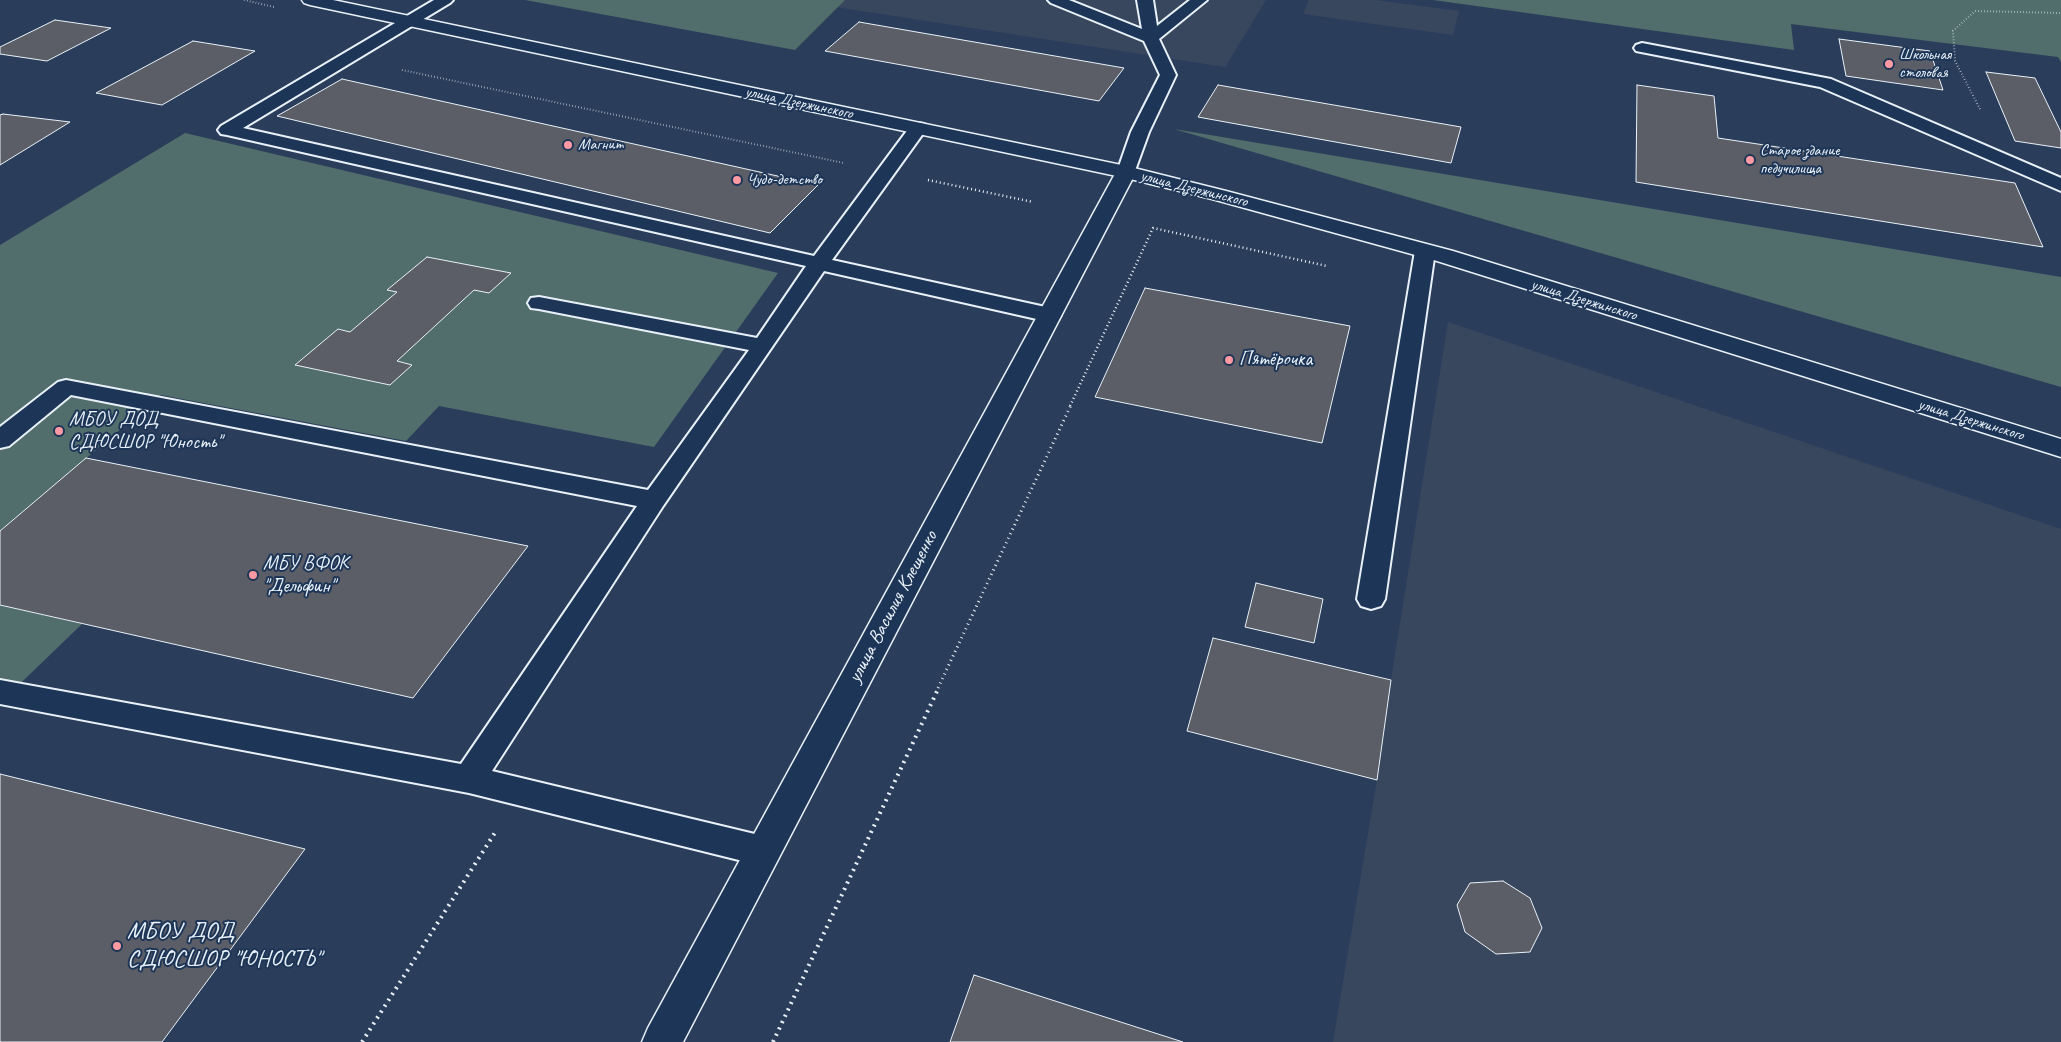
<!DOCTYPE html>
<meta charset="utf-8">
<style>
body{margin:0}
canvas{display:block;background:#2a3d5a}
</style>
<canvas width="2061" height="1042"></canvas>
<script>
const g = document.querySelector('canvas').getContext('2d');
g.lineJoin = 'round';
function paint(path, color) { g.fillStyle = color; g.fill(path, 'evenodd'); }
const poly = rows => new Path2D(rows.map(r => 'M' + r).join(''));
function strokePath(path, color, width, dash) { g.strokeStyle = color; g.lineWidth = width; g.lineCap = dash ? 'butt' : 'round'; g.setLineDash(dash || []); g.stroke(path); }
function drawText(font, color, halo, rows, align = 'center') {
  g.font = font + ' Caveat,sans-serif'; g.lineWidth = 4; g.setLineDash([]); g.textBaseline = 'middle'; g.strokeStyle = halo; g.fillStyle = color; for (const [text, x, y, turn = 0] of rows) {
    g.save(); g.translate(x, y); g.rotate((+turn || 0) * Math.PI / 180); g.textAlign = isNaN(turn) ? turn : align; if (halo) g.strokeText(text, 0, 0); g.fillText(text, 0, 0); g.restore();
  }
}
const built = poly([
 [845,0,1266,0,1225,67,836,7],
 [1309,0,1375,0,1459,11,1453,35,1303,14],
 [1448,322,2061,529,2061,1042,1333,1042,1377,780,1391,680]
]);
const green = poly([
 [525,0,845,0,795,50],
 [1433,0,2061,0,2061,62,2058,57,1791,24,1794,50],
 [1174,129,2061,277,2061,387],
 [185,133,778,273,654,447,439,406,406,441,161,395,0,531,0,245],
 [0,605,82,624,0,703]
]);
const building = poly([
 [55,20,111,28,47,61,0,54,0,47,55,20],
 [859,22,1124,68,1099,101,825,51,859,22],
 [1839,39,1930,51,1943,90,1846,76,1839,39],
 [193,41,255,51,162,105,96,93,193,41],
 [1986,72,2035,78,2061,132,2061,148,2015,141,1986,72],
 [342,79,818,185,770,233,277,116,342,79],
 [1218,85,1461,127,1451,163,1198,117,1218,85],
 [1637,85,1714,96,1718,138,2015,183,2043,247,1636,182,1637,85],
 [3,114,70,122,0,165,0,115,3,114],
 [427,257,511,273,489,293,474,290,397,361,412,365,390,385,295,365,338,329,350,332,397,292,387,290,427,257],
 [1145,288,1350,326,1322,443,1095,397,1145,288],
 [86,458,528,546,413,698,0,605,0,531,86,458],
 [1256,583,1323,599,1314,643,1245,627,1256,583],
 [1213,638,1391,680,1377,780,1187,731,1213,638],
 [0,774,305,849,162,1042,0,1042,0,774],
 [1503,881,1530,898,1542,928,1530,952,1496,954,1465,932,1457,905,1470,883,1503,881],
 [974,975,1183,1042,950,1042,974,975]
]);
const pathFar3 = poly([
 [244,0,274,7],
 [402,70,844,163],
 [1980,109,1955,61,1953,31,1975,11,2061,13],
 [928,180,930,180]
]);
const pathFar2 = poly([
 [928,180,1033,202],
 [1070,406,1153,228,1327,266]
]);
const pathFar1 = poly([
 [938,688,1071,405]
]);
const path = poly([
 [362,1042,496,831],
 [773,1042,939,687]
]);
const service = poly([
 [434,0,453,0,450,3,243,128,814,256,912,124,918,123,924,124,927,128,832,260,1050,308,1058,310,1061,315,1058,320,1050,322,824,271,663,506,492,771,763,836,775,840,780,851,775,862,763,866,469,793,0,704,0,680,461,764,637,506,71,395,9,446,0,448,0,427,58,382,66,380,648,490,749,350,539,309,531,308,528,303,531,298,539,297,757,338,806,266,227,135,221,134,218,130,221,126,434,0],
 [1048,0,1069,0,1142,29,1137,0,1153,0,1157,26,1190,0,1207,0,1159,39,1176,75,1149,132,1133,176,1126,178,1119,176,1117,172,1131,132,1160,75,1144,41,1051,3,1048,0],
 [1642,43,1831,79,2061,178,2061,191,1820,87,1636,51,1634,48,1636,45,1642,43],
 [1425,245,1432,247,1435,251,1385,599,1381,606,1371,609,1361,606,1357,599,1415,251,1418,247,1425,245]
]);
const tertiary = poly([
 [1126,166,1133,168,1136,172,683,1042,642,1042,648,1028,1116,172,1119,168,1126,166]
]);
const secondary = poly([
 [302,0,333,0,1126,166,1226,191,1453,251,2061,439,2061,457,1437,261,1212,199,1126,178,310,5,304,3,302,0]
]);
const markers = [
 [1889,64,5,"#ff9aa2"],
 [568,145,5,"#ff9aa2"],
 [1750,160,5,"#ff9aa2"],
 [737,180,5,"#ff9aa2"],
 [1229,360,5,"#ff9aa2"],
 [59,431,5,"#ff9aa2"],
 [253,575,5,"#ff9aa2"],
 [117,946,5,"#ff9aa2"]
];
const farPoinames = [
 ["Школьная",1899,55],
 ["столовая",1899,73],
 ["Магнит",578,145],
 ["Старое здание",1760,151],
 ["педучилища",1760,169],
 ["Чудо-детство",747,180]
];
const farStreetnames = [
 ["улица Дзержинского",799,103,12],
 ["улица Дзержинского",1194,189,14],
 ["улица Дзержинского",1584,300,17],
 ["улица Дзержинского",1971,420,17]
];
const poiNames = [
 ["Пятёрочка",1239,360],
 ["МБОУ ДОД",69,420],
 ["СДЮСШОР \"Юность\"",69,443],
 ["МБУ ВФОК",263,564],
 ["\"Дельфин\"",263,587]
];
const streetNames = [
 ["улица Василия Клещенко",893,607,-62]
];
const nearPoinames = [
 ["МБОУ ДОД",127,932],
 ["СДЮСШОР \"ЮНОСТЬ\"",127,960]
];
paint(built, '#39475e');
paint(green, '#516e6c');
paint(building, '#5c5e67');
strokePath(building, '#e8f1f8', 1);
strokePath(service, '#e8f1f8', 4);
strokePath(tertiary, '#e8f1f8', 3);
strokePath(secondary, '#e8f1f8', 3);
strokePath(pathFar3, '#e8f1f8', 2, [0.5, 2.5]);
strokePath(pathFar2, '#e8f1f8', 2.5, [1, 3]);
strokePath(pathFar1, '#e8f1f8', 3, [1, 4]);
strokePath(path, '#e8f1f8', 4, [2, 5]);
paint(service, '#1d3557');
paint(tertiary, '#1d3557');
paint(secondary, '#1d3557');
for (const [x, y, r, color] of markers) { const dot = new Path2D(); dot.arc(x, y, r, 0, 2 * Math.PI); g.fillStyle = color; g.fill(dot); strokePath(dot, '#1d3557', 2); }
drawText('16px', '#e8f1f8', '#1d3557', farPoinames, 'left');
drawText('16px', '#e8f1f8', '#1d3557', farStreetnames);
drawText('20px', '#e8f1f8', '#1d3557', poiNames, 'left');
drawText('20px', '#e8f1f8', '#1d3557', streetNames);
drawText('24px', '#e8f1f8', '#1d3557', nearPoinames, 'left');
</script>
